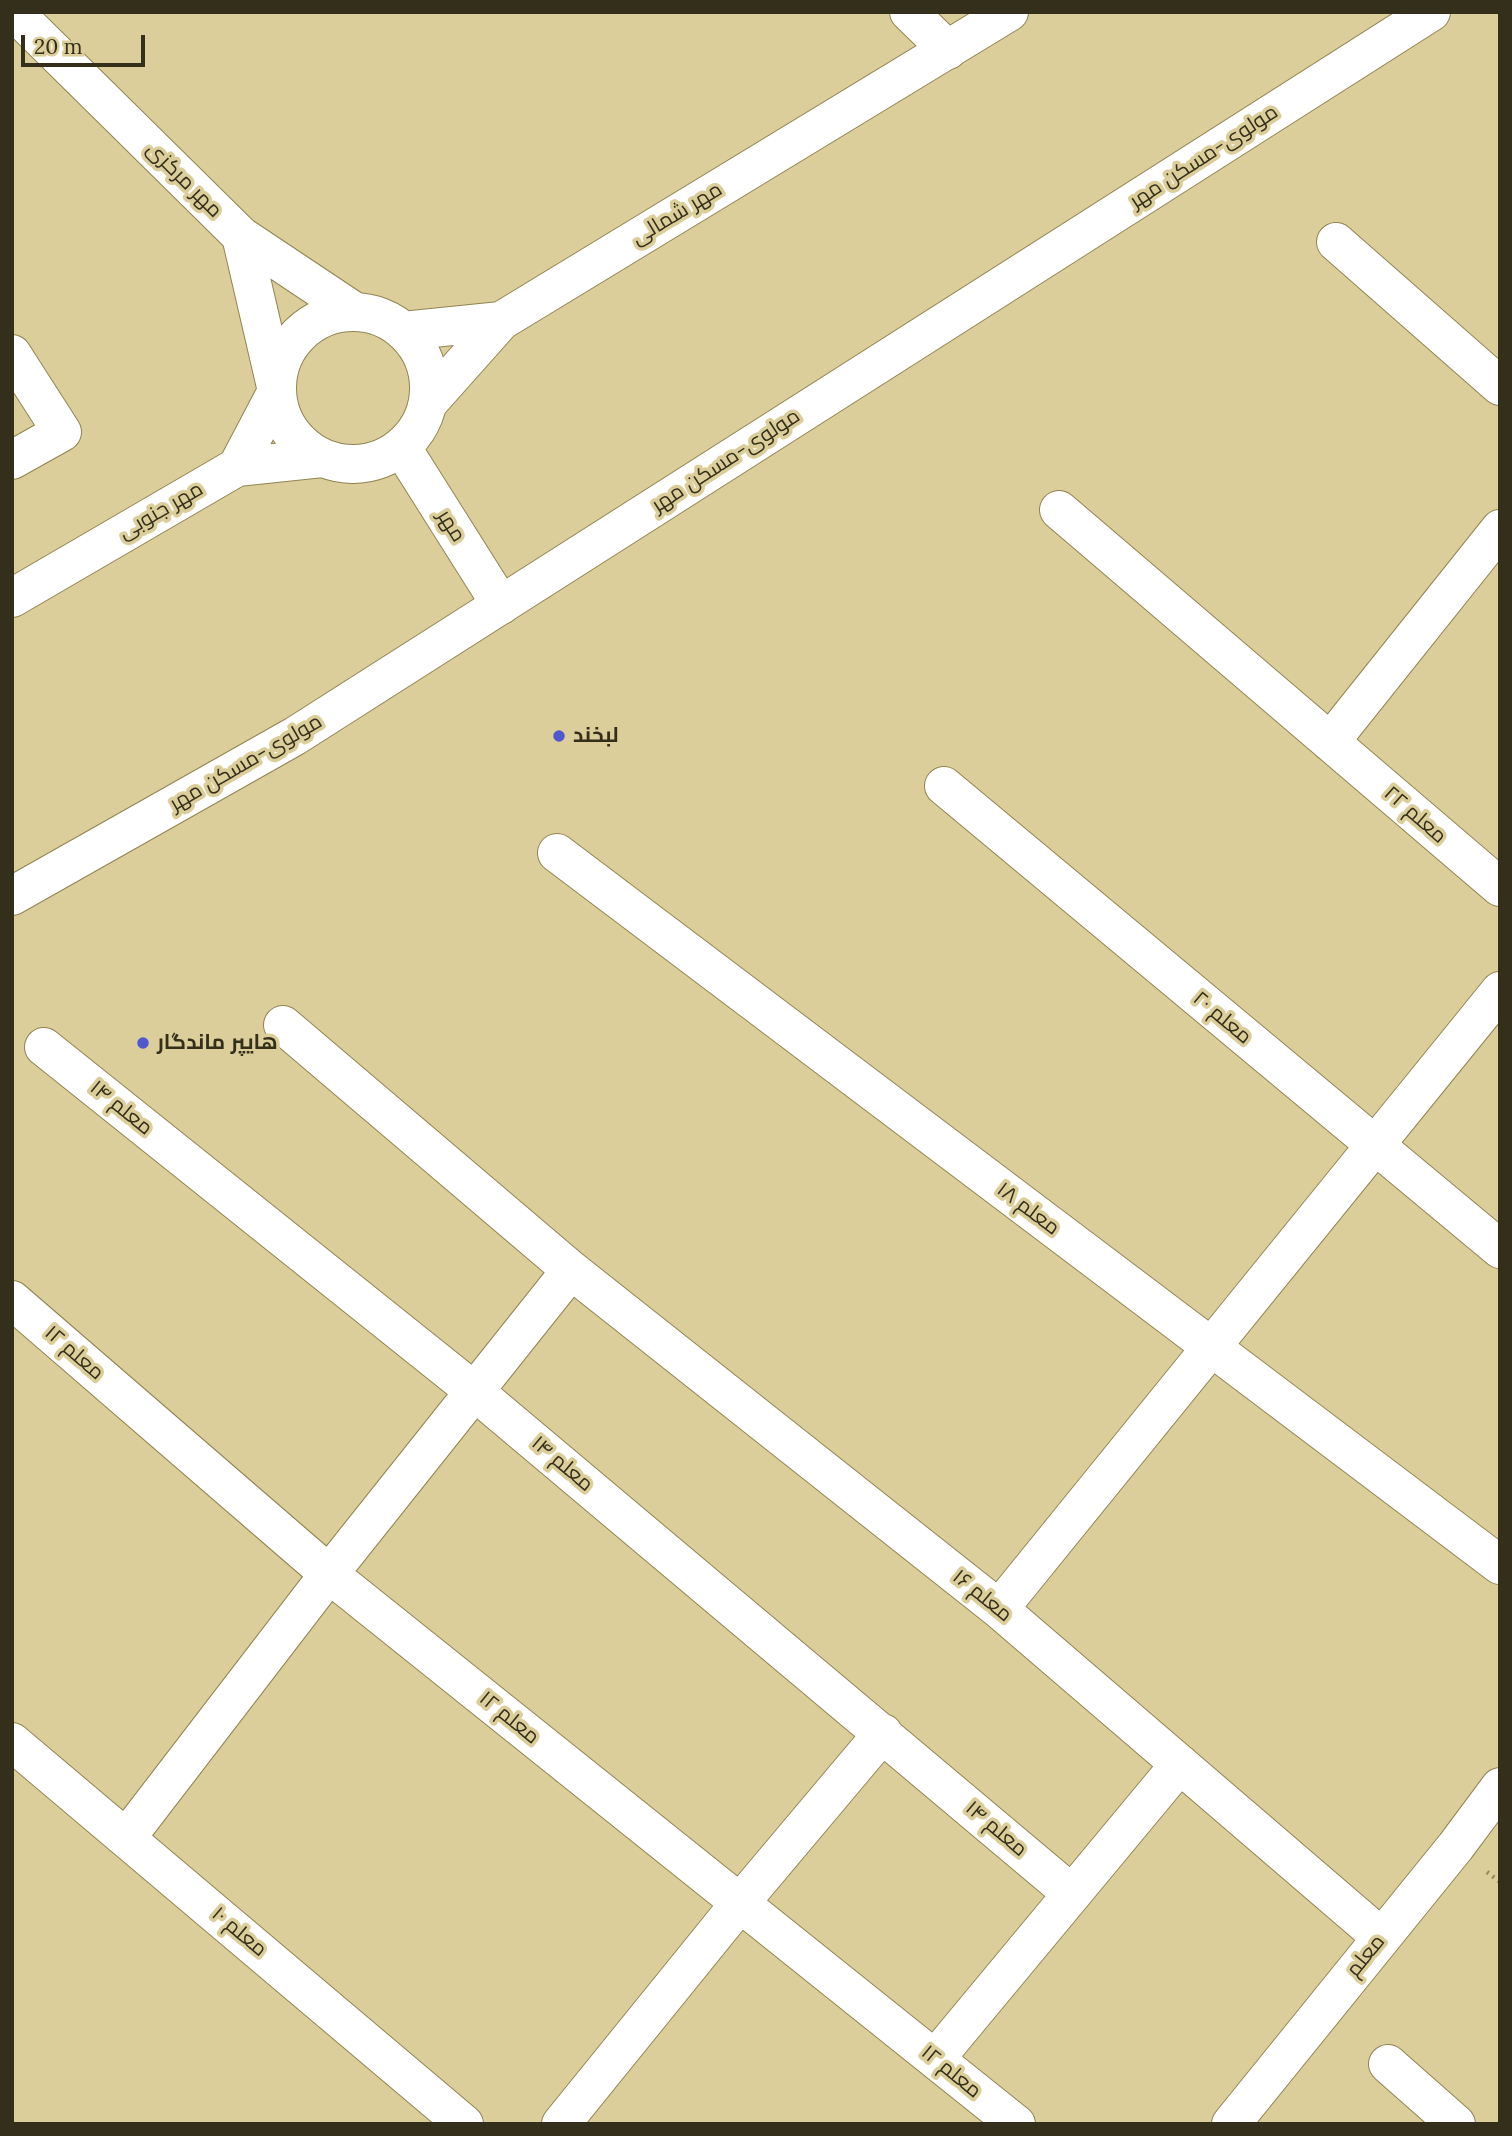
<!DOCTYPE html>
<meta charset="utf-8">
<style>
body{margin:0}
#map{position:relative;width:1512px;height:2136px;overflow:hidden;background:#dcce9a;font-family:Lora,serif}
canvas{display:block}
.frame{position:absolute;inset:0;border:14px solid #342f1a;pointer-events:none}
.scale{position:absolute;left:21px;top:35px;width:124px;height:32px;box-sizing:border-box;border:4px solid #342f1a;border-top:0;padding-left:9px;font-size:21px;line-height:24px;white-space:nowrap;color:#342f1a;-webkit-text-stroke:5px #dcce9a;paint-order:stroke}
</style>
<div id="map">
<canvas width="1512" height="2136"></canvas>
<div class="frame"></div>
<div class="scale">20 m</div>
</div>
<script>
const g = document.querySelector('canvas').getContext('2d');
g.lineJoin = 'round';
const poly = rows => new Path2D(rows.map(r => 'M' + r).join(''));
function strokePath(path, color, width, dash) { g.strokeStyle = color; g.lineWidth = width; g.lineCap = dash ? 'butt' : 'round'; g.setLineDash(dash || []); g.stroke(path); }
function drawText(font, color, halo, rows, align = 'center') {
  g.font = font + ' Lora,Cairo,serif'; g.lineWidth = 7; g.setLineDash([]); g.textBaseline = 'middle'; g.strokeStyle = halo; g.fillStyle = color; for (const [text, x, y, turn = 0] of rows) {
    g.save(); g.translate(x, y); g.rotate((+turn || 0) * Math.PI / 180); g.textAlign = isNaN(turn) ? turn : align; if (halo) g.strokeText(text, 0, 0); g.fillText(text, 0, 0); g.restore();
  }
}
const path = poly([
 [1487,1872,1500,1882]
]);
const minor = poly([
 [14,12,241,236,355,312],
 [909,12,948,50],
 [1336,242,1500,386],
 '277 388a76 76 0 1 1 152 0a76 76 0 1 1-152 0Z',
 [403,331,501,321],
 [12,354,62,432,12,460],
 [428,403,501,321,1009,12],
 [402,448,501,605],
 [237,467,277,391,241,236],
 [1059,510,1500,887],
 [12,598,237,467,322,458],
 [1330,742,1500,529],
 [944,786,1500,1249],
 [557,853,1500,1565],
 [283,1025,571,1270,999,1609,1381,1937],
 [44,1047,474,1391,1071,1893],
 [12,1300,329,1574,1016,2124],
 [999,1609,1500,991],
 [12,1742,464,2124],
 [127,1837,329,1574,571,1270],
 [935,2059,1180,1764],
 [1388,2064,1456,2124],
 [561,2124,740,1903,883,1733]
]);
const major = poly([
 [12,896,295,736,1431,12],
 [1231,2124,1456,1846,1500,1787]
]);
const markers = [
 [559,736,7,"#5158ce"],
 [143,1043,7,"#5158ce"]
];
const streetNames = [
 ["مولوی-مسکن مهر",1204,157,-33],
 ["مهر مرکزی",184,180,45],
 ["مهر شمالی",677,214,-31],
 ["مولوی-مسکن مهر",726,461,-33],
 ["مهر جنوبی",161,511,-30],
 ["مهر",451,526,58],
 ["مولوی-مسکن مهر",246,763,-30],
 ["معلم ۲۲",1415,815,41],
 ["معلم ۲۰",1222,1018,40],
 ["معلم ۱۴",121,1108,39],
 ["معلم ۱۸",1028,1209,37],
 ["معلم ۱۲",74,1353,41],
 ["معلم ۱۴",562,1464,40],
 ["معلم ۱۶",982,1596,39],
 ["معلم ۱۲",509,1718,39],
 ["معلم ۱۴",996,1829,40],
 ["معلم ۱۰",239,1932,40],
 ["معلم",1366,1956,-51],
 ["معلم ۱۲",951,2072,39]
];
const poiNames = [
 ["لبخند",573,736],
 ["هایپر ماندگار",157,1043]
];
strokePath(minor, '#908452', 40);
strokePath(major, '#908452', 40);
strokePath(path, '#938962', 4.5, [2, 5]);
strokePath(minor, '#fff', 38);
strokePath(major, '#fff', 38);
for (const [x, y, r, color] of markers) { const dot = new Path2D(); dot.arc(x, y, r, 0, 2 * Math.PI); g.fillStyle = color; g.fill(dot); strokePath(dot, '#dcce9a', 2.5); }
drawText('21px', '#342f1a', '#dcce9a', streetNames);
drawText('bold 21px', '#342f1a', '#dcce9a', poiNames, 'left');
</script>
